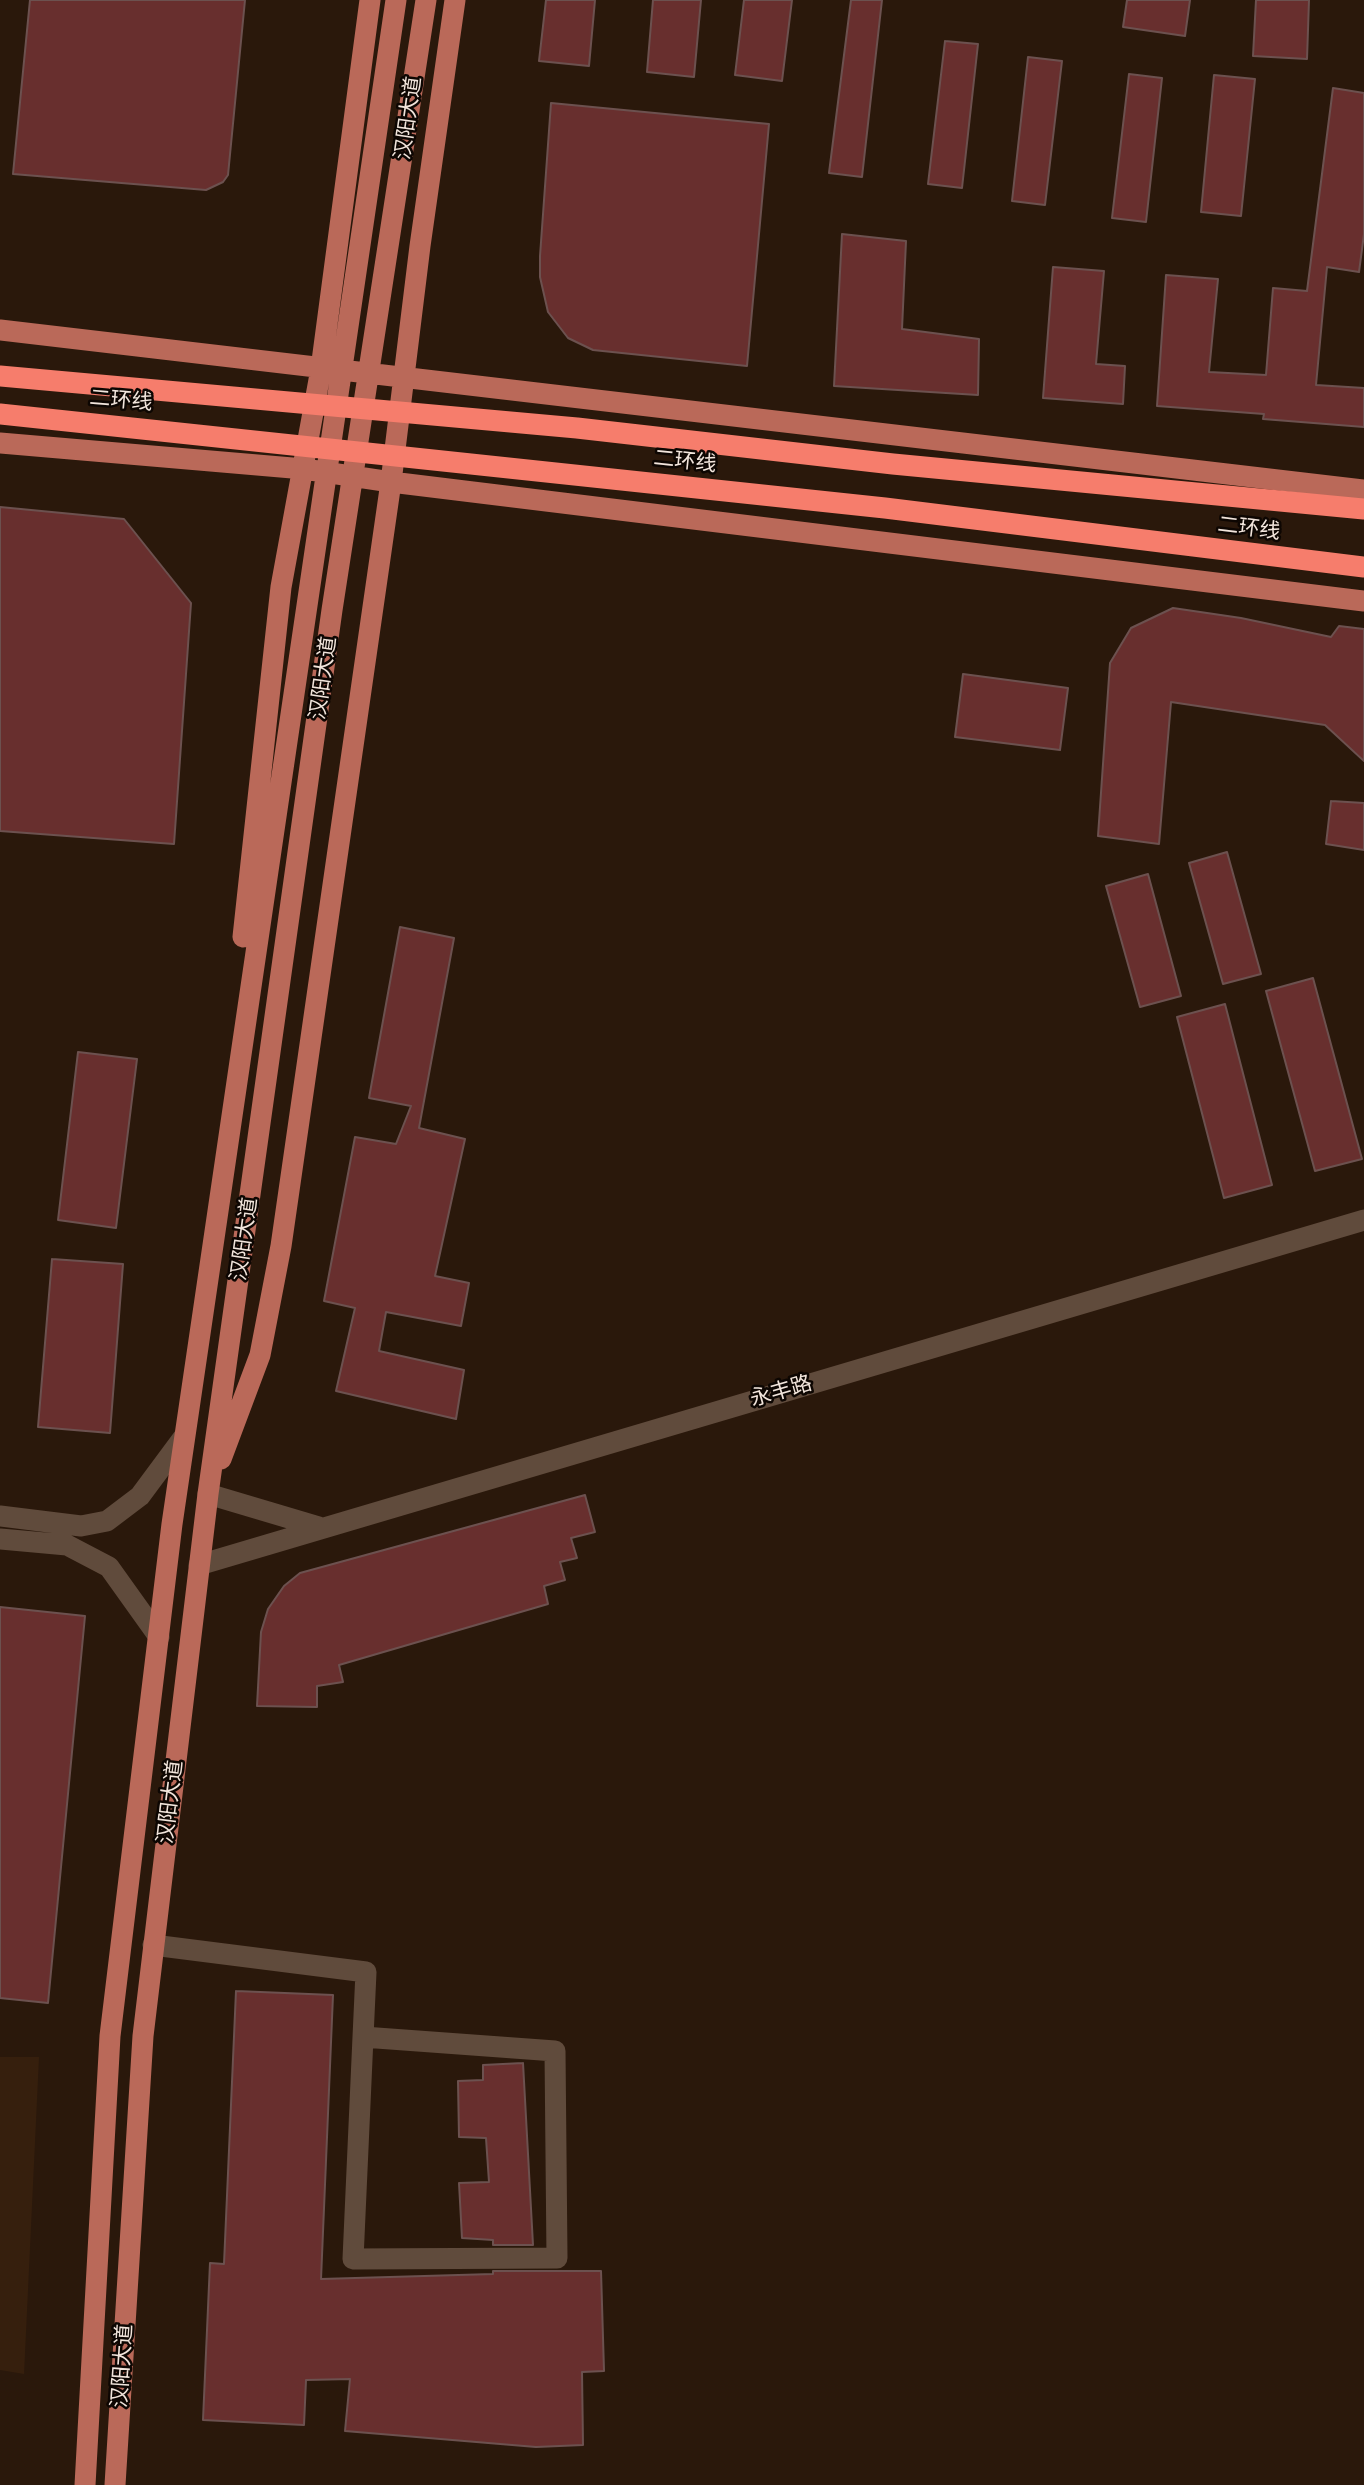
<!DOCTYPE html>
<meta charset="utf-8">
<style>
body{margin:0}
canvas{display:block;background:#2a180b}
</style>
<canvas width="1364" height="2485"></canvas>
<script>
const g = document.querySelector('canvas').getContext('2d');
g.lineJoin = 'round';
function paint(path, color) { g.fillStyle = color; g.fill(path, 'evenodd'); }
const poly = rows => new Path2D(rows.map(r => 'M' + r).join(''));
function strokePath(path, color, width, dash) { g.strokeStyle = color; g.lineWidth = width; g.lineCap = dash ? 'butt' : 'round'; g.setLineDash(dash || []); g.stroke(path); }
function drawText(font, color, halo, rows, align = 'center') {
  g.font = font + ' "Golos Text","Noto Sans SC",sans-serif'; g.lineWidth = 5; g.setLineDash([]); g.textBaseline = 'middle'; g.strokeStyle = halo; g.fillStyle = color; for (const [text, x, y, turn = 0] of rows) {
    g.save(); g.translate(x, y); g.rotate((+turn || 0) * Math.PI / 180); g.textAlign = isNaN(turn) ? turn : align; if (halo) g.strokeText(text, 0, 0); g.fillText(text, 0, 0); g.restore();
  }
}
const built = poly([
 [0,2057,39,2057,24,2374,0,2370]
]);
const building = poly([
 [30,0,245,0,228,175,223,182,206,190,13,174,30,0],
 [546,0,595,0,589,66,539,61,546,0],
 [653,0,701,0,694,77,647,72,653,0],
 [744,0,792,0,782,81,735,75,744,0],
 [851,0,882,0,862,177,829,173,851,0],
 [1127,0,1190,0,1185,36,1123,27,1127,0],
 [1256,0,1309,0,1307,59,1253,56,1256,0],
 [945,41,978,44,962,188,928,184,945,41],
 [1028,57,1062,61,1045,205,1012,201,1028,57],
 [1129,74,1162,78,1146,222,1112,218,1129,74],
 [1214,75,1255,79,1241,216,1201,212,1214,75],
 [1333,88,1364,93,1364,234,1359,272,1327,267,1316,385,1364,388,1364,427,1263,419,1264,414,1157,406,1166,275,1218,279,1209,372,1266,375,1273,288,1307,291,1333,88],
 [551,103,769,124,747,366,593,350,568,338,548,312,540,277,540,256,551,103],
 [842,234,906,241,902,329,979,339,978,395,834,386,842,234],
 [1053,267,1104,271,1096,364,1125,366,1123,404,1043,398,1053,267],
 [0,507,124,519,191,603,174,844,0,831,0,507],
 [1173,608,1241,618,1331,637,1339,626,1364,629,1364,761,1325,725,1171,702,1159,844,1098,836,1110,663,1131,628,1173,608],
 [963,674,1068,688,1060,750,955,737,963,674],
 [1331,801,1364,803,1364,850,1326,844,1331,801],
 [1227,852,1261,974,1223,984,1189,863,1227,852],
 [1148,874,1181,996,1140,1007,1106,886,1148,874],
 [400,927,454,938,419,1128,465,1139,435,1276,469,1283,461,1326,386,1312,379,1351,464,1370,456,1419,336,1391,355,1308,324,1301,355,1137,396,1144,411,1106,369,1098,400,927],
 [1313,978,1362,1159,1315,1171,1266,991,1313,978],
 [1225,1004,1272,1185,1224,1198,1177,1017,1225,1004],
 [78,1052,137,1059,116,1228,58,1220,78,1052],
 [52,1259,123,1264,110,1433,38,1427,52,1259],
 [585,1495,595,1532,571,1538,577,1558,560,1562,565,1580,544,1586,548,1604,339,1665,343,1682,317,1686,317,1707,257,1706,261,1632,268,1609,284,1586,300,1573,585,1495],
 [0,1607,85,1616,48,2003,0,1998,0,1607],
 [236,1991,333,1995,321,2279,493,2274,493,2271,601,2271,604,2371,582,2372,583,2445,536,2447,345,2431,350,2379,306,2380,304,2425,203,2420,210,2263,224,2264,236,1991],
 [523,2063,533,2245,493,2245,493,2240,462,2238,459,2183,489,2182,486,2138,459,2137,458,2081,483,2080,483,2065,523,2063]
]);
const minor = poly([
 [208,1494,319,1527],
 [0,1516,81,1526,107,1521,140,1496,183,1438],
 [0,1539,67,1545,109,1567,159,1637],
 [199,1565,1364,1220],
 [153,1945,366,1972,363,2037,353,2259,557,2258,555,2051,363,2037]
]);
const major = poly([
 [0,330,1364,490],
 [0,443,304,469,391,482,1364,601],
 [243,937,281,587,321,369,370,0],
 [221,1459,260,1355,281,1246,391,482,420,246,455,0],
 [85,2485,110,2036,172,1524,396,0],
 [115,2485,143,2036,208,1494,332,610,426,0]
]);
const highway = poly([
 [0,376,577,428,893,464,1364,509],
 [0,414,885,508,1364,567]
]);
const streetNames = [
 ["汉阳大道",408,118,-82],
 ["二环线",121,400,5],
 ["二环线",685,461,6],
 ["二环线",1249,528,7],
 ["汉阳大道",323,678,-82],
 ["汉阳大道",244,1239,-82],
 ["永丰路",781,1391,-16],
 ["汉阳大道",170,1802,-83],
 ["汉阳大道",122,2366,-86]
];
paint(built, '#361f0d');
paint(building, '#682f2e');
strokePath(building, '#6c514f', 2);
strokePath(minor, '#604b3c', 21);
strokePath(major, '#ba6959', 21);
strokePath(highway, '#f67d6c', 21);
drawText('21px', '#f2e5dc', '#0d0602', streetNames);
</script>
